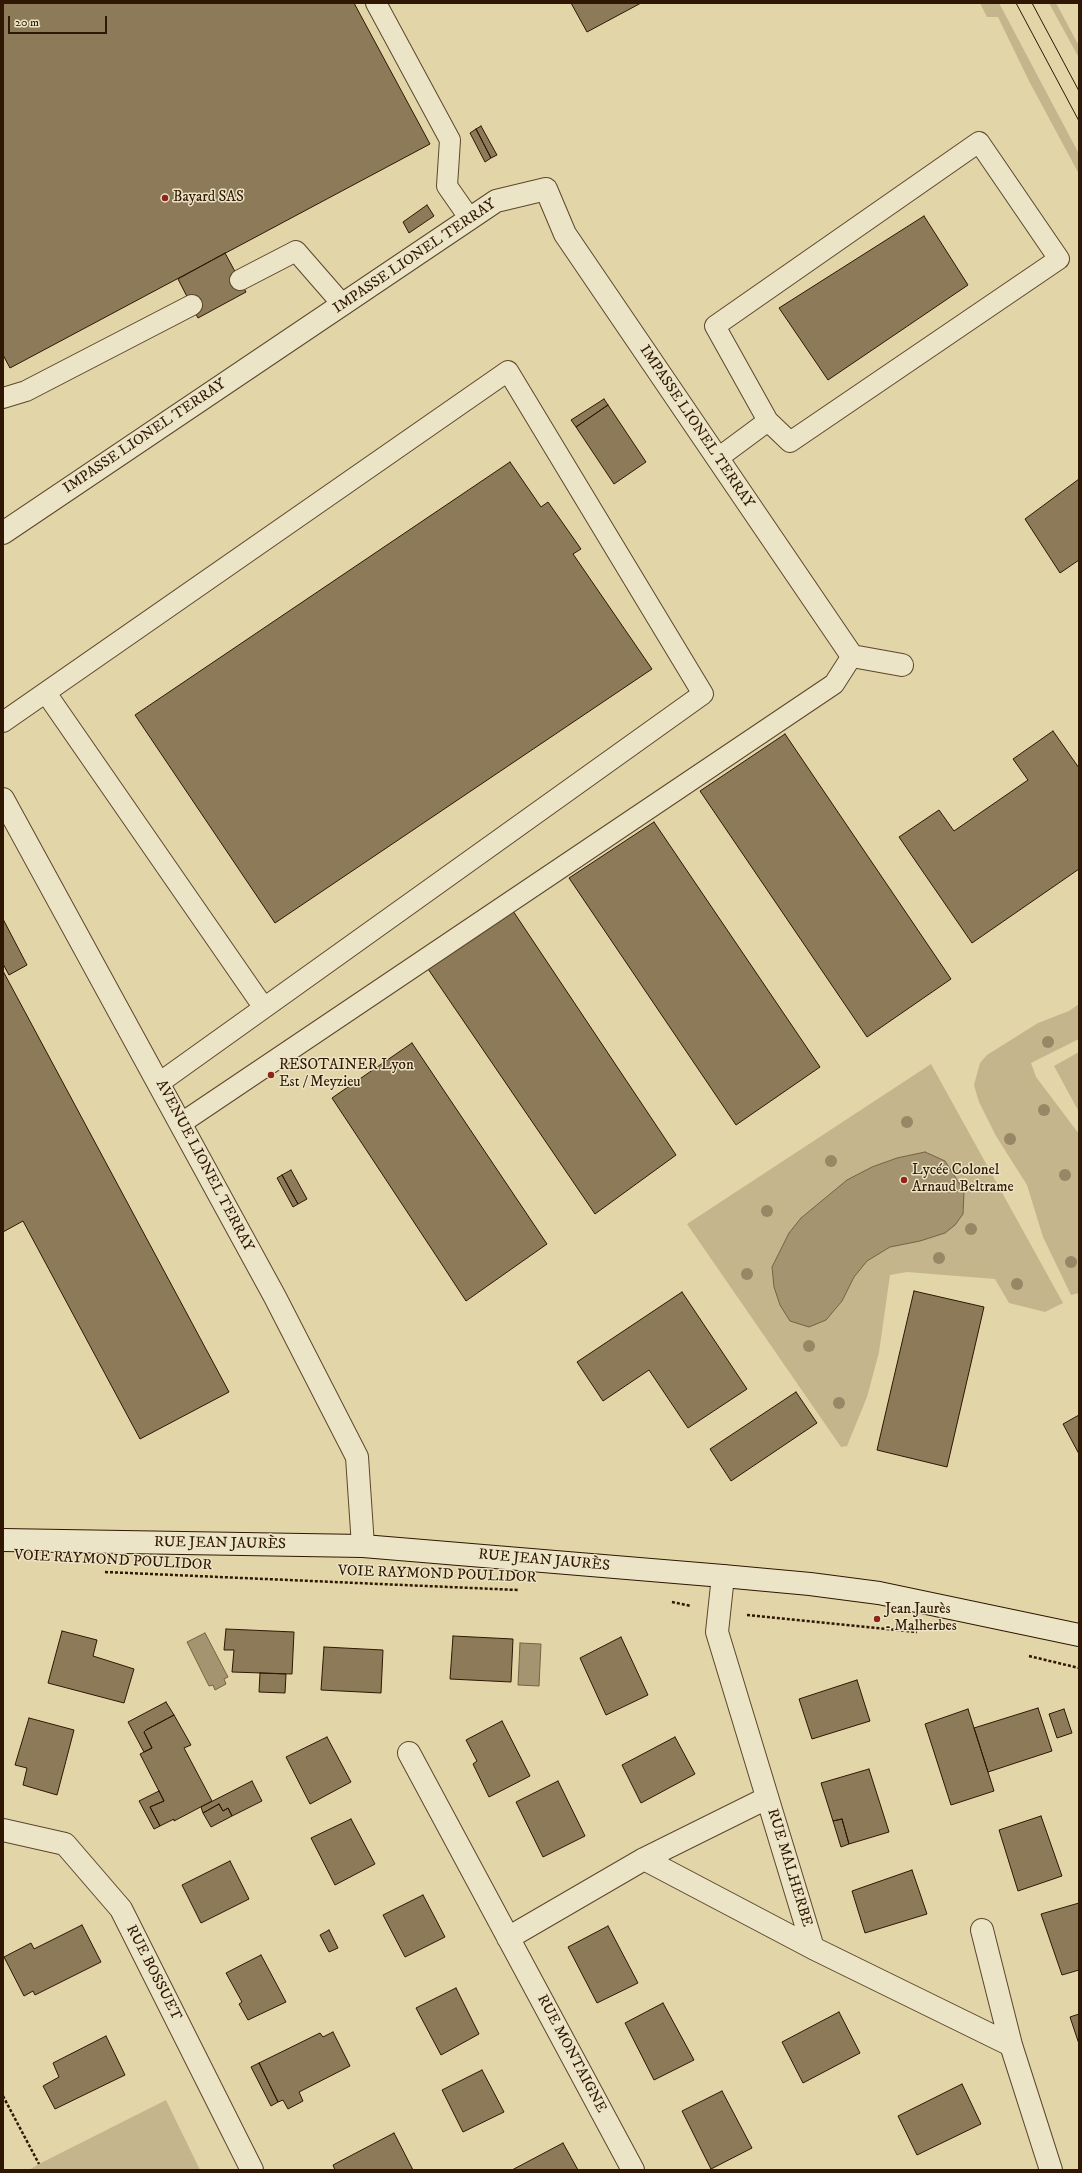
<!DOCTYPE html>
<meta charset="utf-8">
<style>
body{margin:0}
#map{position:relative;width:1082px;height:2173px;overflow:hidden;background:#e2d5a8;font-family:"IM FELL DW Pica",serif}
canvas{display:block}
.frame{position:absolute;inset:0;border:4px solid #2f1703;pointer-events:none}
.scale{position:absolute;left:8px;top:16px;width:99px;height:18px;box-sizing:border-box;border:2px solid #2f1703;border-top:0;padding-left:5px;font-size:12px;line-height:14px;white-space:nowrap;color:#2f1703;-webkit-text-stroke:3px #ece4c6;paint-order:stroke}
</style>
<div id="map">
<canvas width="1082" height="2173"></canvas>
<div class="frame"></div>
<div class="scale">20 m</div>
</div>
<script>
const g = document.querySelector('canvas').getContext('2d');
g.lineJoin = 'round';
function paint(path, color) { g.fillStyle = color; g.fill(path, 'evenodd'); }
const poly = rows => new Path2D(rows.map(r => 'M' + r).join(''));
function strokePath(path, color, width, dash) { g.strokeStyle = color; g.lineWidth = width; g.lineCap = dash ? 'butt' : 'round'; g.setLineDash(dash || []); g.stroke(path); }
function drawText(font, color, halo, rows, align = 'center') {
  g.font = font + ' "IM FELL DW Pica",serif'; g.lineWidth = 3; g.setLineDash([]); g.textBaseline = 'middle'; g.strokeStyle = halo; g.fillStyle = color; for (const [text, x, y, turn = 0] of rows) {
    g.save(); g.translate(x, y); g.rotate((+turn || 0) * Math.PI / 180); g.textAlign = isNaN(turn) ? turn : align; if (halo) g.strokeText(text, 0, 0); g.fillText(text, 0, 0); g.restore();
  }
}
const green = poly([
 [980,3,999,3,1079,154,1079,174,1029,81,998,17,987,17],
 [1049,3,1056,3,1079,46,1079,58],
 [1079,1004,1079,1039,1031,1063,1036,1077,1079,1134,1079,1293,1071,1295,1043,1237,1027,1185,996,1136,979,1102,974,1085,980,1063,987,1055,1038,1023,1069,1011],
 [1079,1052,1079,1112,1054,1066],
 [931,1064,1063,1303,1045,1312,1009,1303,995,1279,907,1272,890,1275,879,1352,867,1397,847,1446,841,1447,687,1224],
 [166,2100,200,2170,29,2170,39,2164]
]);
const water = poly([
 [925,1152,945,1161,964,1191,963,1214,955,1225,945,1233,920,1241,890,1247,867,1261,854,1277,842,1301,826,1320,809,1327,790,1321,780,1305,774,1287,772,1267,789,1233,801,1218,847,1180,872,1167,897,1158,925,1152],
 [205,1633,228,1677,224,1679,226,1684,215,1690,213,1685,209,1686,187,1642,205,1633],
 [520,1643,541,1644,539,1686,518,1685,520,1643]
]);
const building = poly([
 [3,3,354,3,430,144,10,368,3,355,3,3],
 [571,3,641,3,587,32,571,3],
 [481,126,497,155,491,158,476,129,481,126],
 [476,129,491,158,485,162,470,133,476,129],
 [427,205,434,216,409,233,403,222,427,205],
 [924,216,968,285,828,380,779,308,924,216],
 [225,253,246,292,198,318,178,279,225,253],
 [604,399,608,405,576,427,571,420,604,399],
 [608,405,646,462,614,484,576,427,608,405],
 [510,462,541,507,548,502,581,549,573,554,652,669,275,923,135,715,510,462],
 [1079,479,1079,560,1060,573,1025,519,1079,479],
 [1053,731,1079,768,1079,869,972,943,899,837,939,810,954,831,1028,780,1013,759,1053,731],
 [785,734,951,979,867,1037,700,791,785,734],
 [654,822,820,1067,736,1125,569,878,654,822],
 [509,905,676,1155,595,1214,426,966,509,905],
 [3,919,27,965,9,975,3,964,3,919],
 [3,971,229,1392,140,1439,23,1221,3,1232,3,971],
 [412,1043,547,1244,466,1301,332,1098,412,1043],
 [291,1170,307,1199,298,1204,282,1175,291,1170],
 [282,1175,298,1204,293,1207,277,1178,282,1175],
 [914,1291,984,1307,947,1467,877,1450,914,1291],
 [682,1292,747,1389,688,1428,649,1370,603,1401,577,1362,682,1292],
 [796,1392,817,1423,731,1481,710,1449,796,1392],
 [1079,1415,1079,1454,1063,1424,1079,1415],
 [226,1629,294,1632,292,1674,232,1672,234,1650,224,1650,226,1629],
 [62,1631,97,1640,93,1656,134,1669,124,1703,48,1683,62,1631],
 [453,1636,513,1639,511,1682,450,1679,453,1636],
 [621,1637,648,1695,606,1715,580,1658,621,1637],
 [324,1647,383,1650,381,1693,321,1690,324,1647],
 [260,1673,286,1674,285,1693,259,1692,260,1673],
 [857,1680,870,1721,812,1739,799,1699,857,1680],
 [166,1702,174,1715,146,1730,144,1732,152,1748,144,1752,128,1722,166,1702],
 [1038,1708,1052,1751,988,1772,974,1728,1038,1708],
 [968,1709,994,1791,951,1805,925,1724,968,1709],
 [1064,1709,1072,1733,1057,1738,1049,1714,1064,1709],
 [174,1715,191,1745,184,1748,212,1801,174,1821,174,1819,160,1826,150,1807,164,1801,140,1754,152,1748,144,1732,146,1730,174,1715],
 [29,1718,74,1730,57,1795,23,1785,27,1768,15,1765,29,1718],
 [502,1721,530,1776,489,1797,473,1764,477,1761,466,1740,502,1721],
 [327,1737,351,1782,310,1804,286,1757,327,1737],
 [675,1737,695,1774,641,1803,622,1765,675,1737],
 [869,1769,889,1832,849,1844,842,1819,833,1821,821,1783,869,1769],
 [252,1781,262,1801,232,1816,228,1808,223,1811,219,1804,203,1813,201,1807,252,1781],
 [558,1781,585,1836,543,1857,516,1802,558,1781],
 [159,1791,164,1801,150,1807,160,1826,154,1829,139,1801,159,1791],
 [219,1804,223,1811,228,1808,232,1816,211,1827,203,1813,219,1804],
 [1041,1816,1062,1876,1018,1891,999,1830,1041,1816],
 [351,1819,375,1864,335,1885,311,1838,351,1819],
 [842,1819,849,1844,841,1847,833,1821,842,1819],
 [230,1861,249,1899,201,1923,182,1885,230,1861],
 [912,1870,927,1914,865,1933,852,1891,912,1870],
 [423,1895,445,1937,405,1957,383,1915,423,1895],
 [1079,1903,1079,1970,1062,1975,1041,1914,1079,1903],
 [82,1925,101,1962,35,1995,33,1991,24,1996,4,1957,31,1943,34,1949,82,1925],
 [608,1926,638,1983,597,2003,568,1947,608,1926],
 [329,1930,338,1948,329,1952,320,1935,329,1930],
 [261,1955,286,2002,248,2020,239,2004,242,2002,226,1973,261,1955],
 [456,1988,479,2034,441,2055,416,2008,456,1988],
 [663,2003,694,2060,654,2080,625,2023,663,2003],
 [839,2012,860,2053,803,2083,782,2042,839,2012],
 [1079,2014,1079,2044,1070,2017,1079,2014],
 [333,2032,350,2066,299,2092,303,2101,288,2109,283,2100,278,2102,259,2063,320,2033,323,2037,333,2032],
 [106,2036,125,2075,55,2109,43,2086,59,2077,53,2063,106,2036],
 [259,2063,278,2102,271,2106,251,2067,259,2063],
 [482,2070,504,2112,463,2132,442,2090,482,2070],
 [962,2084,981,2124,917,2155,898,2116,962,2084],
 [722,2091,752,2148,711,2169,682,2111,722,2091],
 [394,2133,413,2170,335,2170,333,2165,394,2133],
 [563,2143,578,2170,512,2170,563,2143]
]);
const path = poly([
 [105,1572,518,1590],
 [672,1602,691,1606],
 [747,1615,917,1632],
 [1029,1656,1079,1668],
 [3,2096,39,2164]
]);
const lane = poly([
 [376,3,450,140,447,186,470,219],
 [979,142,1059,259,790,442,768,421,715,326,979,142],
 [240,280,296,251,343,305],
 [3,398,26,391,192,305],
 [718,458,768,421],
 [46,693,264,1008],
 [3,722,508,371,703,694,159,1083],
 [180,1124,834,684,852,656]
]);
const street = poly([
 [3,533,496,201,546,189,565,234,852,656,902,665],
 [3,799,275,1297,357,1457,363,1546],
 [723,1576,717,1632,813,1948,1011,2045,982,1930],
 [409,1753,633,2170],
 [3,1830,65,1844,121,1909,252,2170],
 [644,1859,813,1948],
 [508,1938,644,1859,767,1798],
 [1011,2045,1051,2170]
]);
const secondary = poly([
 [3,1540,363,1546,723,1576,810,1584,879,1593,1079,1635]
]);
const tram = poly([
 [1016,3,1079,121],
 [1032,3,1079,91]
]);
const trees = [
 [1048,1042],
 [1044,1110],
 [907,1122],
 [1010,1139],
 [831,1161],
 [1065,1175],
 [767,1211],
 [971,1229],
 [939,1258],
 [1071,1262],
 [747,1274],
 [1017,1284],
 [809,1346],
 [839,1403]
];
const markers = [
 [165,198,4,"#8f2418"],
 [271,1075,4,"#8f2418"],
 [904,1180,4,"#8f2418"],
 [877,1619,4,"#8f2418"]
];
const poiNames = [
 ["Bayard SAS",173,198],
 ["RESOTAINER Lyon",279,1066],
 ["Est / Meyzieu",279,1083],
 ["Lycée Colonel",912,1171],
 ["Arnaud Beltrame",912,1188],
 ["Jean Jaurès",885,1610],
 ["- Malherbes",885,1627]
];
const streetNames = [
 ["IMPASSE LIONEL TERRAY",415,257,-34],
 ["IMPASSE LIONEL TERRAY",696,427,56],
 ["IMPASSE LIONEL TERRAY",145,437,-34],
 ["AVENUE LIONEL TERRAY",204,1166,62],
 ["RUE JEAN JAURÈS",220,1544,1],
 ["VOIE RAYMOND POULIDOR",113,1561,3],
 ["RUE JEAN JAURÈS",544,1561,5],
 ["VOIE RAYMOND POULIDOR",437,1575,2],
 ["RUE MALHERBE",789,1868,73],
 ["RUE BOSSUET",153,1973,63],
 ["RUE MONTAIGNE",571,2054,62]
];
paint(green, '#c4b58c');
paint(water, '#a59470');
strokePath(water, '#766244', 1);
paint(building, '#8c7a59');
strokePath(building, '#2f1703', 1);
strokePath(lane, '#5c462c', 22);
strokePath(street, '#5c462c', 24);
strokePath(secondary, '#2f1703', 24);
strokePath(path, '#2f1703', 2.5, [3, 2]);
strokePath(lane, '#ece4c6', 20);
strokePath(street, '#ece4c6', 22);
strokePath(secondary, '#ece4c6', 22);
strokePath(tram, '#2f1703', 1);
g.fillStyle = '#988664';
for (const [x, y] of trees) { g.beginPath(); g.arc(x, y, 6, 0, 2 * Math.PI); g.fill(); }
for (const [x, y, r, color] of markers) { const dot = new Path2D(); dot.arc(x, y, r, 0, 2 * Math.PI); g.fillStyle = color; g.fill(dot); strokePath(dot, '#ece4c6', 1.5); }
drawText('15px', '#2f1703', '#ece4c6', poiNames, 'left');
drawText('15px', '#2f1703', '#ece4c6', streetNames);
</script>
